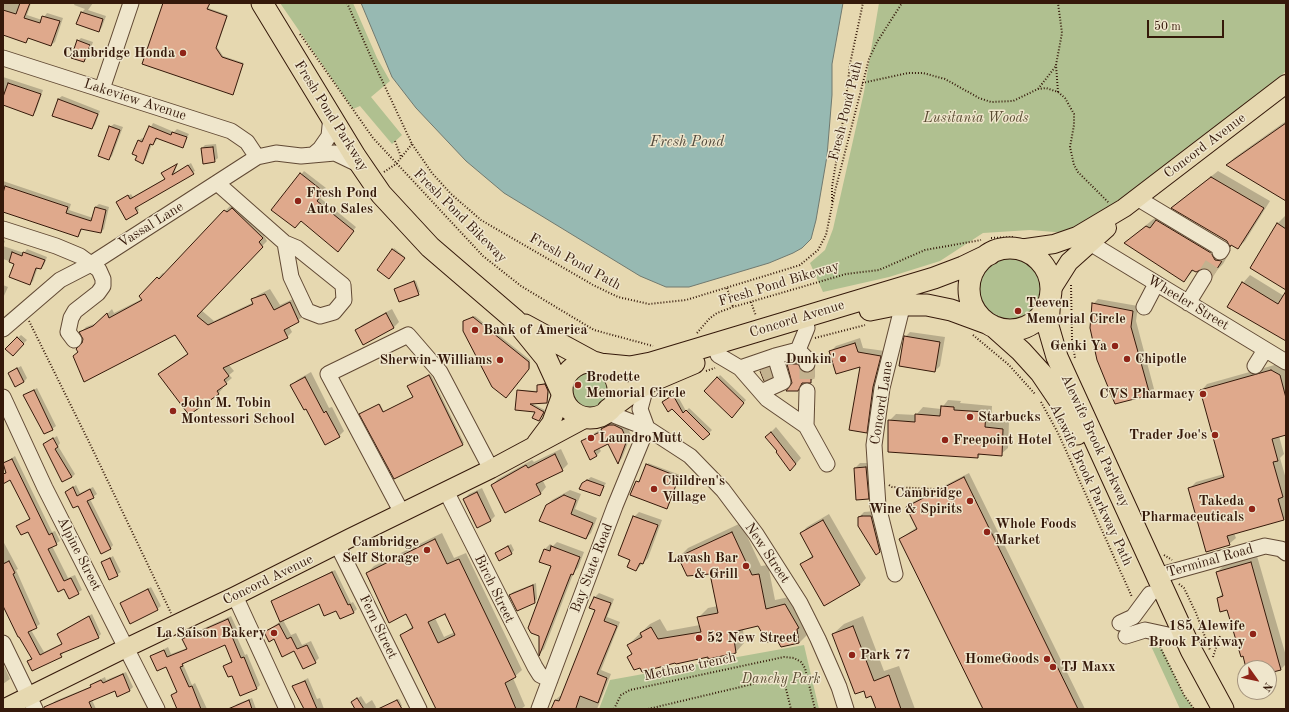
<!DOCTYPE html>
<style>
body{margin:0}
#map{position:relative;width:1289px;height:712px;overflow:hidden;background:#e6d8b0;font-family:"Old Standard TT",serif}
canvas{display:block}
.frame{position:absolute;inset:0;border:4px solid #35190a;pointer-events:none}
.north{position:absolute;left:1237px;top:660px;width:40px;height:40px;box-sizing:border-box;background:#efe6cc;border:1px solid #a5947e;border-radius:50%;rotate:123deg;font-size:11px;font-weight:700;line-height:16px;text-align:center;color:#35190a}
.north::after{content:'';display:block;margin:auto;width:14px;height:18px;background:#8f2418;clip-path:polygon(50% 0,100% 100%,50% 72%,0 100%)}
.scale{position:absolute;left:1147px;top:20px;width:77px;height:18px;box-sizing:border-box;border:2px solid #35190a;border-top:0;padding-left:5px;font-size:12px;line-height:14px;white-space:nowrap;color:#35190a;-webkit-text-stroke:3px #efe6cc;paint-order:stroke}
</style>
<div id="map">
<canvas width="1289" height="712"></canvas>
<div class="frame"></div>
<div class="north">N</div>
<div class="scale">50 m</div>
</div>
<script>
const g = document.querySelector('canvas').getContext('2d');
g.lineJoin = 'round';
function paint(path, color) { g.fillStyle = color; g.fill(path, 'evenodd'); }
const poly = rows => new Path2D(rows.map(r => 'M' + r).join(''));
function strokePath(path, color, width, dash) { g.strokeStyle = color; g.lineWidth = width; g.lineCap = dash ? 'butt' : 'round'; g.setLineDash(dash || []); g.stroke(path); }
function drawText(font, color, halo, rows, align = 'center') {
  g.font = font + ' "Old Standard TT",serif'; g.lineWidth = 3; g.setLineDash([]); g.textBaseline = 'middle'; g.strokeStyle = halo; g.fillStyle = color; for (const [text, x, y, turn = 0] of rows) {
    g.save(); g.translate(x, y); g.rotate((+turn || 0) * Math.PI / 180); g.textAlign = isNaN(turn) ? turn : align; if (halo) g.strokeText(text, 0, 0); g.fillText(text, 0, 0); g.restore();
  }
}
const green = poly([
 [280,3,353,3,377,58,390,81,371,97,402,135,392,144,360,106,353,109],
 [879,3,1286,3,1286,71,1249,105,1079,234,1030,230,983,233,940,261,889,277,823,292,810,263,825,250,833,229,864,92],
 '976 289a33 33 0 1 1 66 0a33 33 0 1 1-66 0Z',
 '569 388a21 21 0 1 1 42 0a21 21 0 1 1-42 0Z',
 [804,645,819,709,599,709,610,680],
 [1151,646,1162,649,1184,695,1194,709,1180,709]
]);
const water = poly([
 [361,3,843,3,832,64,832,95,827,156,816,220,811,239,802,248,793,253,769,263,689,287,666,287,640,276,504,193,466,161,416,108,392,77,361,3]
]);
const shadow = poly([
 [3,3,31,3,27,15,42,20,47,13,63,18,55,42,51,45,29,38,26,41,3,33],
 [75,3,93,3,88,10,106,16,102,27,99,31,82,12,85,9,74,5],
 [164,3,210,3,208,8,228,15,217,47,223,56,244,63,232,94],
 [81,38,93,42,87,58,84,61,78,41],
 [3,77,43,90,36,111,33,114,3,105],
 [62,96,100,111,95,125,92,128,58,99],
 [1286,121,1286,200,1227,165,1234,158],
 [153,123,174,132,177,129,189,134,182,147,158,137,156,141,152,144,146,159,143,162,138,156,138,141,142,138,145,139],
 [114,124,123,127,112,156,108,159,110,127],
 [216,144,218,158,214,161,202,148,205,145],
 [178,163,174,174,191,163,195,171,137,206,139,210,137,212,117,202,131,194,133,197,166,178,163,173],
 [304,171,326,188,319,197,356,227,341,247,301,220,273,209],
 [1218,171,1270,201,1245,241,1238,248,1172,207],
 [3,181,71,204,69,210,93,218,95,207,99,204,109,207,104,229,101,232,83,228,78,236,3,211],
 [238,204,267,232,264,236,267,241,201,310,214,321,254,302,253,300,258,295,270,289,280,305,295,298,304,316,289,326,292,332,287,337,229,365,234,371,229,375,232,378,222,386,223,388,218,394,159,374,188,353,176,334,79,351,84,338,81,332,86,327,99,322,112,309,114,313,142,299,140,296,163,273,165,274,230,206,232,207],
 [1157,216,1226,250,1231,250,1223,264,1213,274,1210,269,1205,267,1194,270,1184,280,1125,243],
 [1285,216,1286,217,1286,289,1277,224],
 [3,240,5,241,3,246,24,253,27,249,47,257,44,265,41,268,38,267,33,281,30,284,15,263,3,259],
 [394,248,405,257,390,277,393,250],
 [1250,275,1284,296,1286,293,1286,340,1243,283],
 [416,281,420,292,399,301,395,289],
 [3,285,8,287,3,298],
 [1098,299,1138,306,1136,321,1154,389,1149,395,1093,304],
 [392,309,399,322,394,327,364,343,357,330,362,325],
 [475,316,530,360,530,367,506,397,466,320],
 [910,332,945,337,940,366,935,371,905,337],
 [21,335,27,340,12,355,6,349],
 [860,338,863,348,885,351,871,427,866,432,862,365,831,351,836,346],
 [793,359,803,360,809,368,815,367,815,377,810,382,804,382,798,390,793,384,788,364],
 [1278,364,1286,369,1286,434,1279,436,1284,454,1280,458,1286,479,1286,517,1284,519,1234,533,1236,538,1229,544,1189,489,1196,482,1224,474,1201,391,1207,384],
 [772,365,775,373,771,376,761,371],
 [21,366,27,378,24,382,9,373],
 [311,372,329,408,332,407,344,431,339,436,307,408,292,385,297,380],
 [431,375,464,443,395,478,362,413,380,404,384,412,414,397,410,385],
 [720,375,746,400,734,414,706,391],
 [546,383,549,389,548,400,531,403,545,410,540,419,537,411,516,409,519,390,538,391,538,385],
 [37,388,56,426,52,429,24,396],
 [676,393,686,411,689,408,712,430,703,439,672,408,663,402],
 [948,400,961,401,960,403,992,406,991,421,1009,422,1008,448,1001,454,982,453,978,457,889,421,896,414,916,415,923,407,941,409],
 [614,421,626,424,631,435,622,458,619,462,609,443,599,448,601,451,596,456,582,441],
 [776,427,801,458,795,465,778,451,766,437],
 [57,436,60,443,58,446,75,474,72,477,44,444],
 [561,449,568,464,562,470,542,479,546,487,541,493,492,485,498,479,532,460,534,462],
 [15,456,52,532,55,531,60,541,52,546,68,578,75,575,82,590,69,598,28,530,18,526,30,518,11,479,3,476,6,471,3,464],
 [648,463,680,475,667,508,632,495,637,481,641,481],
 [860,463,871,463,873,493,868,498,855,468],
 [969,473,1085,709,984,709,900,539,917,527,908,507,913,502],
 [591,477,606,483,599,495,582,484],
 [76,485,80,493,93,487,97,494,90,499,113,545,110,549,78,505,66,492],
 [482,488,495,516,490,521,464,499,469,494],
 [570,490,581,494,575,509,597,518,591,533,586,538,546,506,552,500],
 [876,511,885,546,879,551,859,517,864,512],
 [639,512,662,520,648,558,636,570,631,559,634,517],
 [829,514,866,578,860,585,825,605,802,564,813,555,801,533,807,527],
 [741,523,761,566,768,565,775,600,794,596,808,634,799,643,777,639,758,625,743,629,744,643,735,653,640,667,628,657,633,653,628,645,650,624,660,619,667,631,700,625,699,617,708,608,718,606,711,573,679,557,688,548],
 [442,533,454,558,466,553,522,670,513,678,525,706,521,709,437,709,402,635,413,626,406,613,367,573,374,566],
 [446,613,455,632,444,637,435,618],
 [3,541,18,569,16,570,40,624,31,630,44,652,63,643,58,634,61,631,92,614,101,634,98,637,64,652,61,656,29,661,32,657,3,603],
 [557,542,584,552,578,568,574,572,544,649,540,653,540,635,552,566,545,549,550,544,553,546],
 [511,544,514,550,511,554,496,553],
 [113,556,121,572,110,579,102,563],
 [1257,556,1286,656,1286,664,1281,669,1269,672,1269,668,1247,668,1228,608,1218,598,1223,593,1217,572,1224,565],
 [335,570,351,603,353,602,357,609,354,612,341,618,337,609,319,602,283,620,291,635,296,633,302,645,311,641,319,658,315,662,265,632,281,621,272,602,275,599],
 [536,583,537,599,534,602,510,595,513,592],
 [151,587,161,606,157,609,121,603],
 [599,593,614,599,607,617,620,622,601,670,611,674,597,709,552,709,555,700,560,696,562,697,596,610,595,597],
 [231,616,237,629,234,631,245,655,247,654,260,685,257,688,241,695,232,674,224,666,232,661,225,644,183,664,192,685,195,683,207,709,181,709,172,695,178,691,167,666,151,656,168,647,171,654,187,648,184,640,187,636],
 [863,616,884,671,899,666,915,709,877,709,872,694,864,690,833,634,844,624],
 [3,664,10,679,3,684],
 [126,672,133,687,130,690,116,690,92,700,96,709,54,709,52,704,55,701,92,686,95,682,105,677,106,680],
 [308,678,317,699,320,698,324,709,305,709,294,686],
 [361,696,366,704,372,700,376,707,375,709,356,709,352,702],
 [252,698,256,709,235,709,234,707,237,704],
 [399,699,402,706,397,709,392,709,391,703]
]);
const building = poly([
 [20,3,30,3,24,18,40,23,42,16,60,21,51,46,28,38,26,43,3,35,3,10,16,14,20,3],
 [163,3,210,3,207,9,227,16,216,48,222,57,243,64,233,95,142,64,163,3],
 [81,12,103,19,99,32,76,24,81,12],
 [77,40,90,45,84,62,71,58,77,40],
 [8,83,41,94,33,116,3,105,3,97,8,83],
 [58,99,98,114,92,129,52,116,58,99],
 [1286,123,1286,201,1226,165,1286,123],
 [109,126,120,130,109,160,98,156,109,126],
 [149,126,171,135,172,132,187,137,183,148,156,138,153,145,150,144,143,164,135,160,137,156,132,154,138,140,142,142,149,126],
 [213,147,215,162,203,164,201,148,213,147],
 [177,164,172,175,188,165,194,174,135,208,138,213,126,220,116,202,128,195,130,199,165,179,161,173,177,164],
 [300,173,324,192,317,201,354,231,338,252,301,221,295,228,271,210,300,173],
 [1211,177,1264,208,1238,249,1231,245,1230,247,1227,241,1171,208,1211,177],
 [5,186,68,207,66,213,91,221,95,207,106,210,101,233,81,229,78,237,3,212,3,193,5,186],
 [232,208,263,238,259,242,263,247,197,316,208,325,253,304,251,299,265,294,274,310,290,302,299,322,284,330,288,338,223,368,229,376,224,380,227,384,217,391,219,394,189,415,158,374,188,354,175,335,84,382,73,356,78,352,76,349,82,343,83,339,79,332,93,326,107,313,109,318,142,300,139,296,157,277,159,279,224,210,227,212,232,208],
 [1156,220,1211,253,1215,260,1222,261,1213,275,1209,270,1205,268,1196,272,1192,270,1184,282,1124,243,1146,226,1150,228,1156,220],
 [1277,223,1286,229,1286,290,1250,268,1277,223],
 [392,249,405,258,389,279,377,270,392,249],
 [12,252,22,256,23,252,45,260,41,269,36,268,30,285,9,277,14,264,9,262,12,252],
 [414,281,419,295,399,302,394,289,414,281],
 [1242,282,1278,304,1286,291,1286,341,1227,307,1242,282],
 [1092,303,1133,311,1131,327,1150,395,1115,404,1097,360,1090,328,1092,303],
 [386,313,394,328,363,345,355,330,386,313],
 [473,317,529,362,529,369,506,398,492,387,463,331,463,321,473,317],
 [904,336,940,342,935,372,899,366,904,336],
 [17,337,24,344,13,356,5,349,17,337],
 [855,343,858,352,881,356,873,387,867,433,849,430,860,367,836,374,829,351,855,343],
 [787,364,798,364,804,372,811,372,811,383,802,383,798,391,786,391,792,383,787,364],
 [17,368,24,382,15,387,8,373,17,368],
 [769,368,772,377,764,381,760,371,769,368],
 [1271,370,1280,375,1286,398,1286,435,1272,439,1278,461,1273,462,1283,497,1278,499,1284,520,1227,536,1230,545,1206,552,1188,488,1224,477,1200,390,1271,370],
 [429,375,463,445,394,479,359,414,379,404,383,412,413,397,407,386,429,375],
 [305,377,324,413,326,411,340,437,325,445,306,409,304,410,290,385,305,377],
 [717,377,744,403,732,418,704,391,717,377],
 [545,384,548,391,547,403,530,404,544,412,539,421,532,418,535,412,515,410,517,390,537,392,537,385,545,384],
 [34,390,53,430,44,434,23,395,34,390],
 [673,395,683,413,686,410,710,434,703,440,672,409,668,412,662,402,673,395],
 [941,406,954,407,954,410,986,412,985,427,1003,429,1002,456,978,454,978,458,888,452,888,420,915,422,915,414,940,416,941,406],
 [609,425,614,425,622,429,627,440,618,464,608,444,594,451,597,456,590,460,581,441,602,431,601,429,609,425],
 [771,432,796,464,790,471,776,452,777,451,765,437,771,432],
 [53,438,58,447,55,449,72,477,62,482,43,444,53,438],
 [555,454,563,471,536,484,541,494,505,513,491,485,526,465,528,468,555,454],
 [12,459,49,535,52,533,57,545,48,549,64,581,71,578,79,594,69,599,64,589,58,592,28,532,21,535,16,526,30,519,10,480,3,484,3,474,6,473,3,463,12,459],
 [646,464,679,477,667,509,630,495,636,481,639,482,646,464],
 [866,467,869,499,856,500,854,468,866,467],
 [964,477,1078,709,983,709,899,539,917,529,906,507,964,477],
 [587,480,604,486,600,496,579,489,582,483,587,480],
 [73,487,77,496,90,489,94,498,87,501,111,549,101,554,78,506,73,508,65,492,73,487],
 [477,492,491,521,477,528,463,499,477,492],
 [564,495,576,500,571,514,593,523,586,539,539,521,546,505,564,495],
 [633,516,658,525,643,564,640,563,636,571,627,567,630,560,618,555,633,516],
 [862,516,871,516,880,552,876,555,858,526,858,517,862,516],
 [823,520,860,585,824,606,800,564,813,557,800,533,823,520],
 [732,532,752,575,759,574,766,609,785,604,799,628,797,629,799,643,781,647,777,640,767,642,758,626,733,632,736,653,708,659,708,657,676,664,675,663,642,672,640,668,634,670,627,657,632,654,627,645,642,637,640,633,651,627,658,639,701,632,697,617,718,613,710,574,687,576,678,557,732,532],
 [435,539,447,564,459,559,516,677,505,683,516,709,436,709,400,635,413,628,406,614,389,623,366,573,435,539],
 [445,614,455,635,438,643,428,622,445,614],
 [508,546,512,554,499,561,495,553,508,546],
 [551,546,580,557,573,575,571,574,539,656,539,636,531,633,528,628,551,566,539,562,544,549,550,551,551,546],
 [110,558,118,576,109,580,101,562,110,558],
 [9,561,15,573,13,574,37,628,28,632,40,655,62,644,57,634,89,616,99,638,60,654,62,657,32,671,27,661,32,659,19,637,18,637,3,606,3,564,9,561],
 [1251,562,1281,670,1269,673,1269,668,1246,668,1243,656,1241,657,1227,610,1220,612,1217,598,1223,596,1216,572,1251,562],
 [332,572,348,605,350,604,354,613,340,619,336,611,324,616,319,604,280,622,271,601,332,572],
 [533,585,535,603,517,611,509,595,533,585],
 [148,589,158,610,130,624,120,603,148,589],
 [594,597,611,603,604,621,617,626,597,674,607,678,598,703,580,696,576,708,577,709,551,709,555,700,559,701,595,610,589,608,594,597],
 [228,619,234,633,231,634,241,658,244,657,257,689,240,696,232,676,228,677,223,666,232,662,225,645,182,664,183,666,180,667,189,687,192,686,201,709,177,709,171,695,177,692,166,667,157,671,150,656,164,650,167,657,187,649,182,639,228,619],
 [279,624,287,639,291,637,297,649,307,645,316,663,303,669,294,651,282,657,274,639,269,642,264,632,279,624],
 [853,626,874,681,889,675,901,709,876,709,871,696,866,698,864,691,855,694,832,634,853,626],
 [123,674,130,691,117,697,115,691,89,702,92,709,44,709,44,707,91,687,90,685,101,680,103,683,123,674],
 [305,681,317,709,304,709,292,686,305,681],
 [357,698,364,709,355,709,351,702,357,698],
 [249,700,252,709,228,709,249,700],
 [397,700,402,709,378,709,397,700]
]);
const minorTunnel = poly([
 [1204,277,1220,252],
 [807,364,807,391],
 [762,375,774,370]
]);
const path = poly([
 [347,3,371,57,412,144,432,173,451,194,481,220,593,285,618,297,649,304,686,300,781,271,800,265,818,250,826,235,835,191,869,59,877,42,902,3],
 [300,34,373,138,483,256,521,286,594,330,653,346],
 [862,83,908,73,923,73,945,79,979,98,991,102,1013,101,1038,89,1046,88,1058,92,1065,98,1074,114,1074,125,1070,147,1074,165,1078,172,1109,203],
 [1038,89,1056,66],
 [1058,92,1056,65,1062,33,1058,3],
 [395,141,401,157],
 [384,172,396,164,412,144],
 [832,201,832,187,845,108,850,64,863,3],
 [991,238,1013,237],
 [1071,285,1072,339,1075,358],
 [727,288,733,307],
 [751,302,756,316],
 [29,321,90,444,171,613],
 [697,333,710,318,717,313,733,307,846,274,879,270,925,250,981,240],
 [973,335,1009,365,1035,394],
 [815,338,865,325],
 [706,371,715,368],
 [1041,402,1058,433,1132,597],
 [889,485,892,487,935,489],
 [1164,555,1172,560],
 [1179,584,1184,588,1196,613,1210,650],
 [1160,647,1184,695,1194,709],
 [1213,657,1220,636],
 [614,709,621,695,630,690,784,657,794,658,801,662,805,668,815,709],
 [648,709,774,679,780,680,785,685,791,709]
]);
const minor = poly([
 [3,58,231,131,247,142,257,157],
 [102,89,131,3],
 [313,155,320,149,329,136,331,116],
 [217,183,285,243,297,248,343,285,344,300,334,312,320,316,307,311,291,277,285,243],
 [1137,198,1222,249,1220,252],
 [3,229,56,246,80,256,99,270,103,279,103,286,98,293,75,311,71,318,68,332,74,340],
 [1090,243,1286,362],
 [1188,303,1204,277],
 [1144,307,1156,284],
 [3,329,60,280,91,264,257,157,276,153,301,156,335,153,360,165],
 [798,350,806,358,807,364],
 [718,355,740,368,767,399,806,426,827,464],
 [1255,366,1265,350],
 [740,368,775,356],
 [761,392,783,382,775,356,798,350,807,328],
 [3,397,45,488,157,709],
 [606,412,647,428,690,456,723,490,756,534,800,603,818,639,839,687,846,709],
 [806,426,807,391],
 [647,428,640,409,647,383],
 [446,491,535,667,540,675,550,680],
 [402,513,328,374,408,335,440,372,491,469],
 [337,544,419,709],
 [895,574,878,506,874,445,882,388,903,304],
 [1157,576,1265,546,1281,549,1286,553],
 [235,596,287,709],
 [1120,623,1133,617,1150,594],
 [1126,636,1145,630,1168,635],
 [3,643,35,709],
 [539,709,615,506,647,428]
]);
const major = poly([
 [1019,249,1054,244,1077,236,1124,208,1286,84],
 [1050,292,1069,262,1107,228],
 [536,443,551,423,562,393],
 [3,709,126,648,235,596,350,538,491,469,588,417]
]);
const highway = poly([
 [262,3,355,156,381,194,430,247,515,320,546,358,562,393],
 '969 289a41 41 0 1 1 82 0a41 41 0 1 1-82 0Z',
 [1050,297,1048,326,1057,357,1191,650,1223,709],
 [870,310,895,305,927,305,951,310,989,324],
 [525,325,595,363],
 [993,326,1021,351,1041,373,1062,404,1077,434],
 '562 390a28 28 0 1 1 56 0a28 28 0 1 1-56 0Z',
 [599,364,630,367,651,363,934,278,963,267,990,254],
 [608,410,628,395,647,383,694,363]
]);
const markers = [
 [183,53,4,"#8f2418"],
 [298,201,4,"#8f2418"],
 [1018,311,4,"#8f2418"],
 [475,330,4,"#8f2418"],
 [1115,346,4,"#8f2418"],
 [843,359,4,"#8f2418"],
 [1127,359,4,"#8f2418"],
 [500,360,4,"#8f2418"],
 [578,385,4,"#8f2418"],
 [1203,394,4,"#8f2418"],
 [173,411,4,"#8f2418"],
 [970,417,4,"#8f2418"],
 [1215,435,4,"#8f2418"],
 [591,438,4,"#8f2418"],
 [945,440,4,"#8f2418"],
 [654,489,4,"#8f2418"],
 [970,501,4,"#8f2418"],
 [1252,509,4,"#8f2418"],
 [987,532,4,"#8f2418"],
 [427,550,4,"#8f2418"],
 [746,566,4,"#8f2418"],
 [274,633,4,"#8f2418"],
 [1253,634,4,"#8f2418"],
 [699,638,4,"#8f2418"],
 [852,655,4,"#8f2418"],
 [1047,659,4,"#8f2418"],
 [1053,667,4,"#8f2418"]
];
const poiNames = [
 ["Cambridge Honda",175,53,"right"],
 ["Fresh Pond",306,193],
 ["Auto Sales",306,209],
 ["Teeven",1026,303],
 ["Memorial Circle",1026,319],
 ["Bank of America",483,330],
 ["Genki Ya",1107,346,"right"],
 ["Dunkin'",835,359,"right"],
 ["Chipotle",1135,359],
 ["Sherwin-Williams",492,360,"right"],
 ["Brodette",586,377],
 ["Memorial Circle",586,393],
 ["CVS Pharmacy",1195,394,"right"],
 ["John M. Tobin",181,403],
 ["Montessori School",181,419],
 ["Starbucks",978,417],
 ["Trader Joe's",1207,435,"right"],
 ["LaundroMutt",599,438],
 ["Freepoint Hotel",953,440],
 ["Children's",662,481],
 ["Village",662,497],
 ["Cambridge",962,493,"right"],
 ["Wine & Spirits",962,509,"right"],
 ["Takeda",1244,501,"right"],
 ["Pharmaceuticals",1244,517,"right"],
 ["Whole Foods",995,524],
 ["Market",995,540],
 ["Cambridge",419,542,"right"],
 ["Self Storage",419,558,"right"],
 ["Lavash Bar",738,558,"right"],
 ["& Grill",738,574,"right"],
 ["185 Alewife",1245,626,"right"],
 ["Brook Parkway",1245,642,"right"],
 ["La Saison Bakery",266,633,"right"],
 ["52 New Street",707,638],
 ["Park 77",860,655],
 ["HomeGoods",1039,659,"right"],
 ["TJ Maxx",1061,667]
];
const streetNames = [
 ["Lakeview Avenue",135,100,18],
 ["Fresh Pond Path",846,111,-76],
 ["Fresh Pond Parkway",331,116,58],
 ["Concord Avenue",1205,146,-37],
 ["Fresh Pond Bikeway",460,216,45],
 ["Vassal Lane",151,225,-32],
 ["Fresh Pond Path",575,262,29],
 ["Fresh Pond Bikeway",779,284,-17],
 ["Wheeler Street",1188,303,31],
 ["Concord Avenue",797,319,-17],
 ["Concord Lane",882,403,-81],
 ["Alewife Brook Parkway",1095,441,65],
 ["Alewife Brook Parkway Path",1091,485,65],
 ["New Street",767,553,56],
 ["Alpine Street",79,554,63],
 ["Terminal Road",1210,561,-16],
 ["Bay State Road",592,568,-69],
 ["Concord Avenue",268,580,-26],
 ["Birch Street",494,589,64],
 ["Fern Street",378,627,64],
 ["Methane trench",690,667,-12]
];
const parkNames = [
 ["Lusitania Woods",976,118],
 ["Danehy Park",781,679]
];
const waterNames = [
 ["Fresh Pond",687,142]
];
paint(green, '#b0c090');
paint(water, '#97b9b2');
strokePath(water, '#70796f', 1);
paint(shadow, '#0003');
paint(building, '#dfa98c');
strokePath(building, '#35190a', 1);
strokePath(minorTunnel, '#c3b28f', 15, [15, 8]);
strokePath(minor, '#614934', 17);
strokePath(major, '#35190a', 20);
strokePath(highway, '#35190a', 23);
strokePath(path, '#35190a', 2, [1, 2]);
strokePath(minor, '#efe6cc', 15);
strokePath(major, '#e6d8b0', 18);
strokePath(highway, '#e6d8b0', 21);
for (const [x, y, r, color] of markers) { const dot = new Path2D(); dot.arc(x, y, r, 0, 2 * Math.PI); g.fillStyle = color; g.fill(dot); strokePath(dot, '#efe6cc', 1.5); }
drawText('bold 14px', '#35190a', '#efe6cc', poiNames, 'left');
drawText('14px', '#35190a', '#efe6cc', streetNames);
drawText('italic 14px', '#5a4b32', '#efe6cc', parkNames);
drawText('italic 15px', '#52493c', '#efe6cc', waterNames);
</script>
